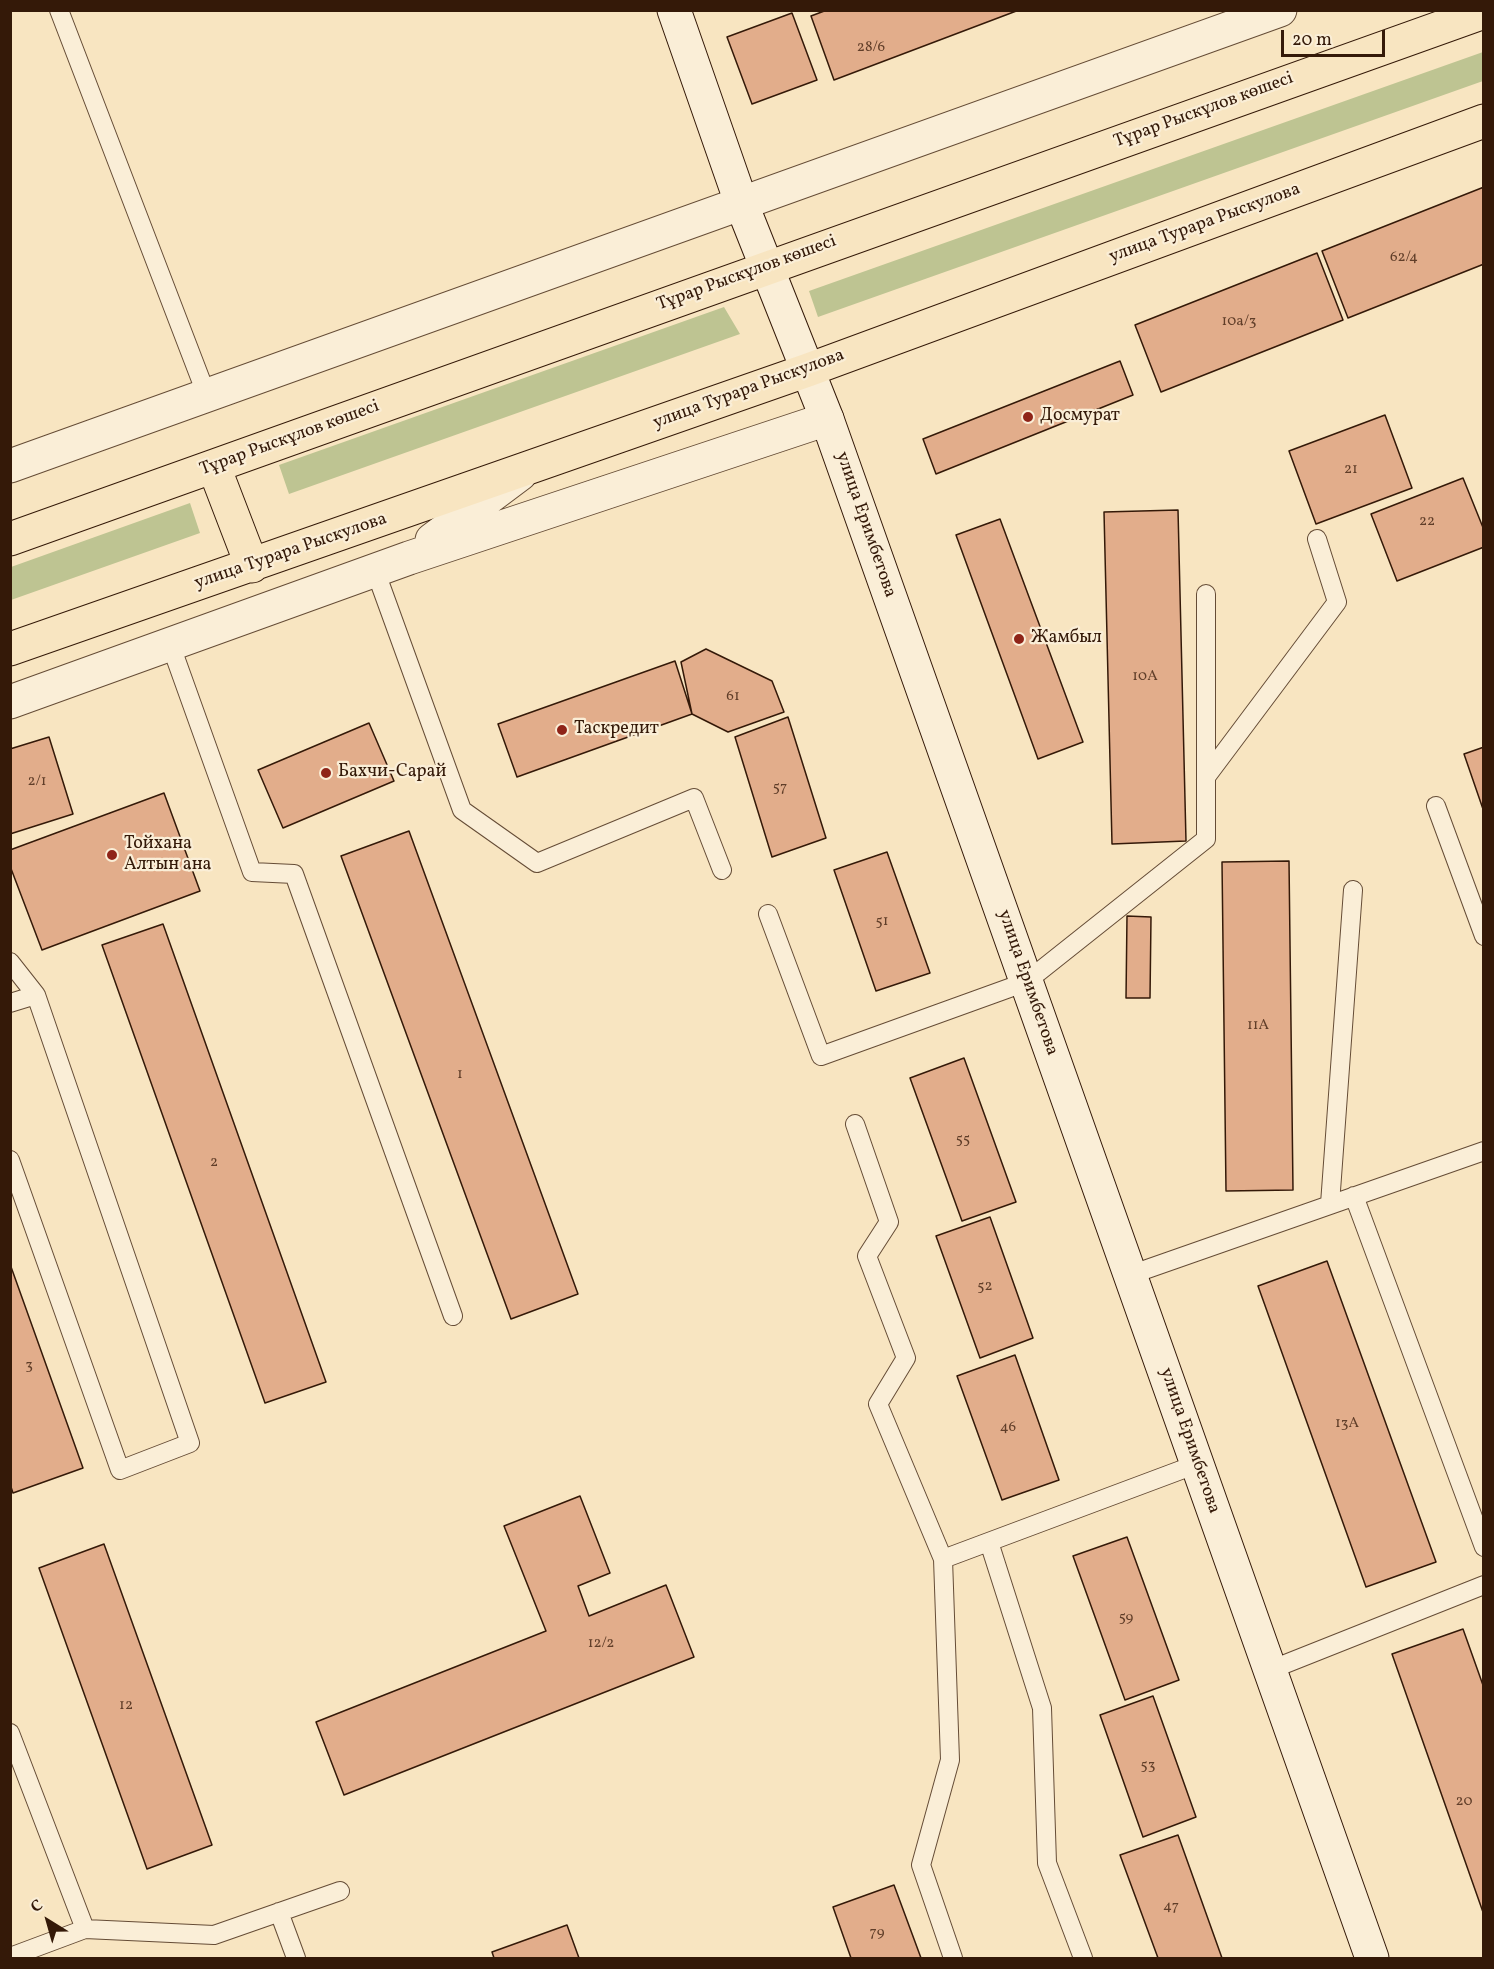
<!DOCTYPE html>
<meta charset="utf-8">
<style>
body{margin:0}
#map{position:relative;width:1494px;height:1969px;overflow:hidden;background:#f8e5c1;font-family:Vollkorn,serif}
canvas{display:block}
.frame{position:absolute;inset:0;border:12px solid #341908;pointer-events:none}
.north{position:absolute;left:18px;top:1891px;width:60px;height:60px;-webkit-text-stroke:4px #faeed7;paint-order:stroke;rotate:323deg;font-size:16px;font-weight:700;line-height:24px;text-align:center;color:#341908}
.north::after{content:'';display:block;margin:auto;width:21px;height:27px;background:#341908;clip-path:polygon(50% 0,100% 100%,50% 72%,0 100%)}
.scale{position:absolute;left:1281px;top:30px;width:104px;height:27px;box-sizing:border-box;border:3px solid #341908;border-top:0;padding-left:8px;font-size:18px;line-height:21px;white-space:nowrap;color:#341908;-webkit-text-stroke:4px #faeed7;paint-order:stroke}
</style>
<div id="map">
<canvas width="1494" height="1969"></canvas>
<div class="frame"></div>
<div class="north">С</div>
<div class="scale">20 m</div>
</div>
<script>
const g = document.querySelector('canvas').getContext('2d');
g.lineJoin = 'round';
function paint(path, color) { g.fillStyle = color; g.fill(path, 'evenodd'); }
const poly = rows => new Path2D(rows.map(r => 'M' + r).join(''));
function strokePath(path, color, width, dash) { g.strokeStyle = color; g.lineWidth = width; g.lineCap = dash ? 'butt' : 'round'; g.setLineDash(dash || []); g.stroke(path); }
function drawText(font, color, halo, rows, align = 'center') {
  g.font = font + ' Vollkorn,serif'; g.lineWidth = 4.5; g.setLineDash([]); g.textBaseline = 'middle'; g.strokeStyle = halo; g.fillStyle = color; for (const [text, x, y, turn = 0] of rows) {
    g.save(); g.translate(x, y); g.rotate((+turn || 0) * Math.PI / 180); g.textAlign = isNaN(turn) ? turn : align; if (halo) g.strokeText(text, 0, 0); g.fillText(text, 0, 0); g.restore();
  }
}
const green = poly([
 [1483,52,1483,81,818,317,809,291],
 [724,307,740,334,289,494,279,465],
 [190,503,200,533,11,600,11,567]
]);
const building = poly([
 [827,10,1019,10,834,80,811,16,827,10],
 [792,13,817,80,752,104,727,37,792,13],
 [1484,187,1484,264,1348,318,1322,251,1484,187],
 [1317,253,1343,320,1161,392,1135,325,1317,253],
 [1120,361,1133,395,936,474,923,439,1120,361],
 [1385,415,1412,488,1316,524,1289,451,1385,415],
 [1463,478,1484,530,1484,547,1397,581,1371,514,1463,478],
 [1178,510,1186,841,1112,844,1104,512,1178,510],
 [1000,519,1083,742,1038,759,956,535,1000,519],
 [706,649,772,681,784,712,728,732,692,714,681,662,706,649],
 [675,661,692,714,517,777,498,724,675,661],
 [788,717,826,838,772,857,735,737,788,717],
 [369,723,394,781,283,828,258,770,369,723],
 [49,737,73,814,10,834,10,749,49,737],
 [1484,747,1484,812,1464,754,1484,747],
 [164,793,200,891,42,950,10,866,10,850,164,793],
 [409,831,578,1294,511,1319,341,856,409,831],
 [887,852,930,973,876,991,834,870,887,852],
 [1289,861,1293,1190,1226,1191,1222,862,1289,861],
 [1127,916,1151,917,1150,998,1126,998,1127,916],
 [163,924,326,1382,265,1403,102,945,163,924],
 [964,1058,1016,1202,962,1221,910,1078,964,1058],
 [990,1217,1033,1338,980,1358,936,1236,990,1217],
 [1327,1261,1436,1562,1366,1587,1258,1286,1327,1261],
 [10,1264,83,1468,13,1493,10,1484,10,1264],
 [1015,1355,1059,1480,1002,1500,957,1376,1015,1355],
 [580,1496,610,1573,578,1586,589,1616,666,1585,694,1657,344,1795,316,1722,546,1631,504,1526,580,1496],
 [1127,1537,1179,1680,1125,1700,1073,1556,1127,1537],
 [104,1544,212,1845,147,1869,39,1568,104,1544],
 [1463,1629,1484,1688,1484,1915,1392,1654,1463,1629],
 [1153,1696,1196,1817,1143,1837,1100,1715,1153,1696],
 [1178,1835,1222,1958,1158,1958,1120,1855,1178,1835],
 [894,1885,921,1958,851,1958,833,1907,894,1885],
 [567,1925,579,1958,494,1958,492,1952,567,1925]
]);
const lane = poly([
 [59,10,207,396],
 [375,570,462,810,537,863,694,798,722,870],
 [170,643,252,872,294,874,453,1316],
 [1206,777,1337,602,1317,539],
 [1436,806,1484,936],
 [768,914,821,1056,1026,982,1206,839,1206,594],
 [10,962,36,995],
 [10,1003,36,995,190,1443,120,1470,10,1160],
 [855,1124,889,1222,867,1256,906,1358,878,1404,943,1559,1197,1464],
 [1354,1196,1484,1547],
 [1330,1204,1353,890],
 [1130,1275,1484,1151],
 [989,1542,1042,1708,1047,1863,1083,1958],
 [943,1559,950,1760,921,1865,953,1958],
 [1270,1670,1484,1585],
 [10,1733,85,1929],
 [279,1912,296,1958],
 [10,1957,85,1929,214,1935,340,1891]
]);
const street = poly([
 [10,466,1280,10],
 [432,540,520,474],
 [10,702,409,558,827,419]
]);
const secondary = poly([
 [674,10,742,205,827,419,1372,1958]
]);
const primary = poly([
 [214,467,252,566],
 [10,539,1484,12],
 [10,649,808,370,1484,121]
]);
const markers = [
 [1028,417,6,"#8f2418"],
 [1019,639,6,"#8f2418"],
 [562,730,6,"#8f2418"],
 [326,773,6,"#8f2418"],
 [112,855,6,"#8f2418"]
];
const numberNames = [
 ["28/6",871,48],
 ["62/4",1404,258],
 ["10а/3",1239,322],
 ["21",1351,470],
 ["22",1427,522],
 ["10А",1145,677],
 ["61",733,697],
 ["2/1",37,782],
 ["57",780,788],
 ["51",882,922],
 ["11А",1258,1026],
 ["1",460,1075],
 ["55",963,1140],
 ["2",214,1163],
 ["52",985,1287],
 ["3",29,1366],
 ["13А",1347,1424],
 ["46",1008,1428],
 ["59",1126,1618],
 ["12/2",601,1644],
 ["12",126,1706],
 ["53",1148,1766],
 ["20",1464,1802],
 ["47",1171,1907],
 ["79",877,1933]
];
const streetNames = [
 ["Тұрар Рыскұлов көшесі",1204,111,-20],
 ["улица Турара Рыскулова",1205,224,-20],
 ["Тұрар Рыскұлов көшесі",747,274,-20],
 ["улица Турара Рыскулова",749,390,-20],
 ["Тұрар Рыскұлов көшесі",290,439,-20],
 ["улица Еримбетова",865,525,71],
 ["улица Турара Рыскулова",291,552,-19],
 ["улица Еримбетова",1027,983,71],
 ["улица Еримбетова",1189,1441,71]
];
const poiNames = [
 ["Досмурат",1040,417],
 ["Жамбыл",1031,639],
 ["Таскредит",574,730],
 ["Бахчи-Сарай",338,773],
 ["Тойхана",124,845],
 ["Алтын ана",124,866]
];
paint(green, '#bec492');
paint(building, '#e2ad8b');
strokePath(building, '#341908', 1.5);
strokePath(lane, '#654c36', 20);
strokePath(street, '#654c36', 35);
strokePath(secondary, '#341908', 35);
strokePath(primary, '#341908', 35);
strokePath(lane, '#faeed7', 18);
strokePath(street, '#faeed7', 33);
strokePath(secondary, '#faeed7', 33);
strokePath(primary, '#f8e5c1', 33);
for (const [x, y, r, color] of markers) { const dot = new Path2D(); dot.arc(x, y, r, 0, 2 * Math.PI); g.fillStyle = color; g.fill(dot); strokePath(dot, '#faeed7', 2); }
drawText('15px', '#603e29', null, numberNames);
drawText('18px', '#341908', '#faeed7', streetNames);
drawText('18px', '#341908', '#faeed7', poiNames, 'left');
</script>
